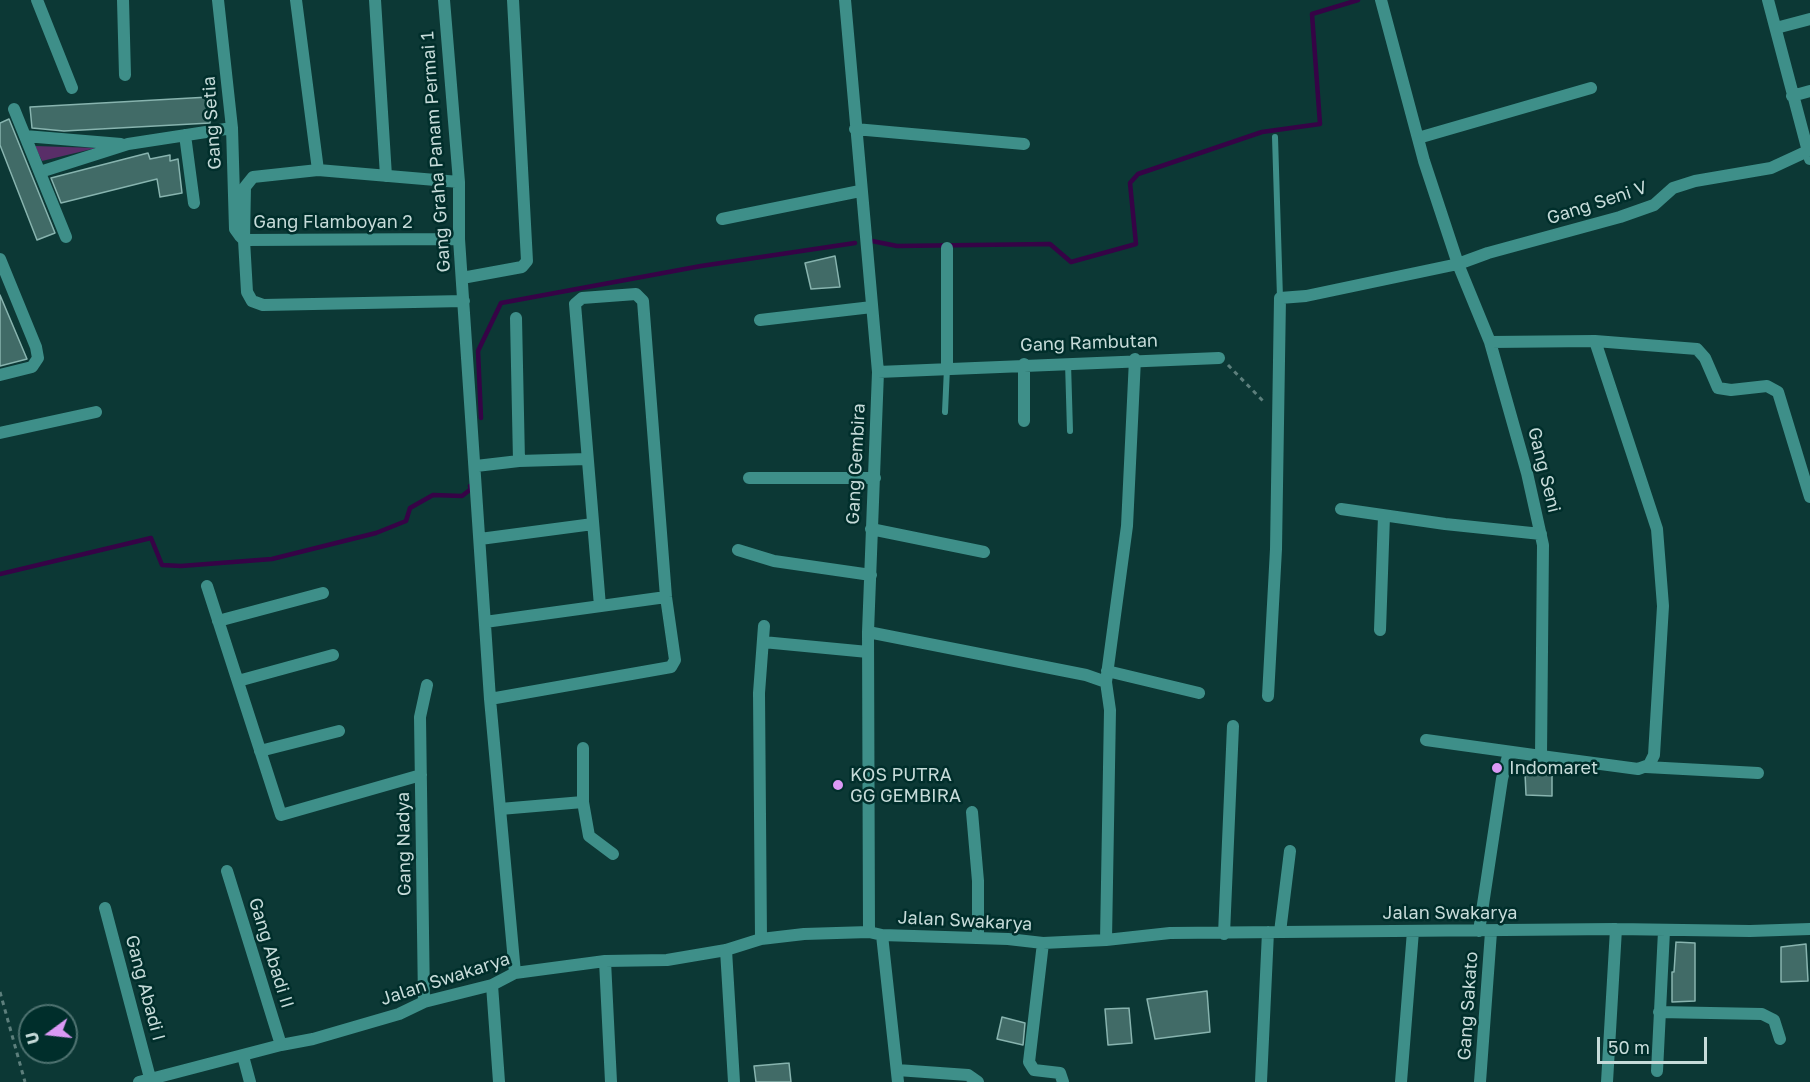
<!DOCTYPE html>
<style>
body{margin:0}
#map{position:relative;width:1810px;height:1082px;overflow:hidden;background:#0c3835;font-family:"Golos Text",sans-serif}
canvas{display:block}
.north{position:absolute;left:18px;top:1004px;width:60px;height:60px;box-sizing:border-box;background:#002e2b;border:2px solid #4f7371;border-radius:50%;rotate:255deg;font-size:16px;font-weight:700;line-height:24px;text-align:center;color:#c6dbd9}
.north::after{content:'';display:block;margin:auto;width:21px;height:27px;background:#db99f5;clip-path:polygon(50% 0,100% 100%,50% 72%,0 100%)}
.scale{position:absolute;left:1597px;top:1037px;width:110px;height:27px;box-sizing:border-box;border:3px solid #c6dbd9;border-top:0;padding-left:8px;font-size:18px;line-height:21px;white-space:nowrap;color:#c6dbd9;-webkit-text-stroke:4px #002e2b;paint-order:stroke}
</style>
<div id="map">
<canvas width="1810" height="1082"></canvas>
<div class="north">U</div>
<div class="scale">50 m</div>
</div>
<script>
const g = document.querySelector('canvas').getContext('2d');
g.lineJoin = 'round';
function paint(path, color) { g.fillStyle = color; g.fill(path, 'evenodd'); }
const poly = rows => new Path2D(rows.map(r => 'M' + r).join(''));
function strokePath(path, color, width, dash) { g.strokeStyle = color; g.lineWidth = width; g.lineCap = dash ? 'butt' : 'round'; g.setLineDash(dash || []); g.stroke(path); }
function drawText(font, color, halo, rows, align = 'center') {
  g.font = font + ' "Golos Text",sans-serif'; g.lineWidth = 5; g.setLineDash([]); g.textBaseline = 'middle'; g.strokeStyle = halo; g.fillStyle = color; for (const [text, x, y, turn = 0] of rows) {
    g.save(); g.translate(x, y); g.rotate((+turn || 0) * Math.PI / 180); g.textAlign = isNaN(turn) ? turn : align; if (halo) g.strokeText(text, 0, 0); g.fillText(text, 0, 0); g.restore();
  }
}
const green = poly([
 [35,146,96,148,42,161]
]);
const stream = poly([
 [872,241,897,246,1050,244,1071,262,1136,244,1130,183,1138,174,1262,132,1320,124,1312,14,1358,0],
 [481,418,478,351,501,303,701,266,855,243],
 [0,574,151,538,162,565,181,566,272,559,376,533,406,521,410,508,433,495,462,496,471,489,470,486]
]);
const building = poly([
 [209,97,210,123,64,131,32,128,30,107,209,97],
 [9,119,55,233,37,240,0,145,0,123,9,119],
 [148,153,150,159,170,155,170,161,178,159,182,193,160,197,157,179,61,203,51,178,148,153],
 [835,256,840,287,811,289,805,263,835,256],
 [0,295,27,359,0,366,0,295],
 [1525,773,1552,773,1552,796,1526,795,1525,773],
 [1676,942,1695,943,1695,1001,1672,1002,1672,972,1674,972,1676,942],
 [1806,944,1808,981,1781,982,1781,947,1806,944],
 [1207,991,1210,1032,1155,1039,1147,999,1207,991],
 [1129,1008,1132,1043,1108,1045,1105,1009,1129,1008],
 [1002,1017,1025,1023,1023,1045,997,1039,1002,1017],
 [789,1063,791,1082,756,1082,754,1066,789,1063]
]);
const path = poly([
 [1228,365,1265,403],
 [0,992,25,1082]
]);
const lane = poly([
 [1275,137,1280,298],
 [1068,363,1070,431],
 [945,412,947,368]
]);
const street = poly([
 [37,0,72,88],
 [123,0,125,75],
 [218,0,232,128,235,229,240,236,244,240,459,239],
 [296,0,318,170],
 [375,0,386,176],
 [444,0,459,182,459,239,490,699,515,973],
 [845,0,878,372,868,632,869,932],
 [1381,0,1424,161,1458,264,1490,342,1527,473,1543,545,1541,756,1426,740],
 [1768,0,1810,159],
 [1776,28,1810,19],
 [1792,96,1810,91],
 [14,109,66,237],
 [855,129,1024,144],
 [185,135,194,203],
 [25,136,121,144],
 [1418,138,1591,88],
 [40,172,128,144,232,128],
 [459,182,318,170,253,177,245,187,244,240,247,292,252,301,263,305,464,301],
 [722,219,860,191],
 [0,259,36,347,38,358,32,367,0,375],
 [462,278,522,267,527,261,513,0],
 [760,320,872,307],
 [1490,342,1595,341,1697,349,1705,358,1718,388,1731,390,1767,386,1778,392,1810,497],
 [1024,364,1024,421],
 [947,368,947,248],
 [878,372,1219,358],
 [0,433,96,412],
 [519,461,587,459],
 [476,466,519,461,516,318],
 [749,478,875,478],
 [1341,509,1445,524,1541,534],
 [871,529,984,552],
 [480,539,593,524],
 [738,550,774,561,871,575],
 [207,586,281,815,421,775],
 [218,621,323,593],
 [485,622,666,597],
 [1380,630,1384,516],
 [868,632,1086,675,1106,682,1110,710,1106,940],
 [763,642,868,652],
 [1107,671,1199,693],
 [238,681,333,655],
 [1106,682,1127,526,1135,359],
 [1268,696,1276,549,1280,298,1306,296,1458,264,1488,253,1620,217,1654,205,1673,188,1695,181,1771,168,1810,150],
 [490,699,671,667,675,660,666,597,643,301,636,294,582,298,575,304,600,606],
 [583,748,583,802,589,836,613,854],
 [260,751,339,731],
 [1541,756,1638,769,1649,765,1654,755,1663,606,1657,529,1595,341],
 [1646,767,1758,773],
 [500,809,583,802],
 [972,812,978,881,978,938],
 [227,871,281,1045],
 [105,908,150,1078],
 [1479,931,1502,779,1509,752],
 [1280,932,1290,851],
 [1224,934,1233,726],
 [882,935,898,1082],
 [761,939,759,693,764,626],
 [1043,943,1029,1062,1034,1070,1060,1073,1063,1082],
 [726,950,734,1082],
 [605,961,611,1082],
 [492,985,499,1082],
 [424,1002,420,717,427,685],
 [1659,1012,1762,1014,1774,1020,1780,1039],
 [243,1056,250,1082],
 [897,1070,968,1075,978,1082],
 [1657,1071,1664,931],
 [139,1082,281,1045,313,1039,399,1014,424,1002,492,985,515,973,605,961,667,960,726,950,761,939,804,934,869,932,882,935,1008,939,1043,943,1106,940,1170,933,1616,929,1750,931,1810,929],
 [1261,1082,1268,932],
 [1401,1082,1413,931],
 [1480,1082,1491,932],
 [1607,1082,1616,929]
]);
const markers = [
 [1497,768,6,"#db99f5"],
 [838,785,6,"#db99f5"]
];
const streetNames = [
 ["Gang Setia",212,123,-94],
 ["Gang Graha Panam Permai 1",436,152,-94],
 ["Gang Seni V",1597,203,-18],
 ["Gang Flamboyan 2",333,222],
 ["Gang Rambutan",1089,343,-2],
 ["Gang Gembira",856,464,-87],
 ["Gang Seni",1544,470,76],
 ["Gang Nadya",404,844,-91],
 ["Jalan Swakarya",1450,913],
 ["Jalan Swakarya",965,921,3],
 ["Gang Abadi II",271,953,73],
 ["Jalan Swakarya",445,979,-18],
 ["Gang Abadi I",145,988,75],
 ["Gang Sakato",1468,1006,-86]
];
const poiNames = [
 ["Indomaret",1509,768],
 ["KOS PUTRA",850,775],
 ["GG GEMBIRA",850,796]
];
paint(green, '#592e68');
strokePath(stream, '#360346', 4.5);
paint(building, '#416b67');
strokePath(building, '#88b4af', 1.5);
strokePath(path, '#5d7f7c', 3, [4.5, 4.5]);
strokePath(lane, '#3e8f89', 6);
strokePath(street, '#3e8f89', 12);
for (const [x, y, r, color] of markers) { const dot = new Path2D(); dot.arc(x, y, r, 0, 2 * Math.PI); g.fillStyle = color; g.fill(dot); strokePath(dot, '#002e2b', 2); }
drawText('18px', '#c6dbd9', '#002e2b', streetNames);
drawText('18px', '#c6dbd9', '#002e2b', poiNames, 'left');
</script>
